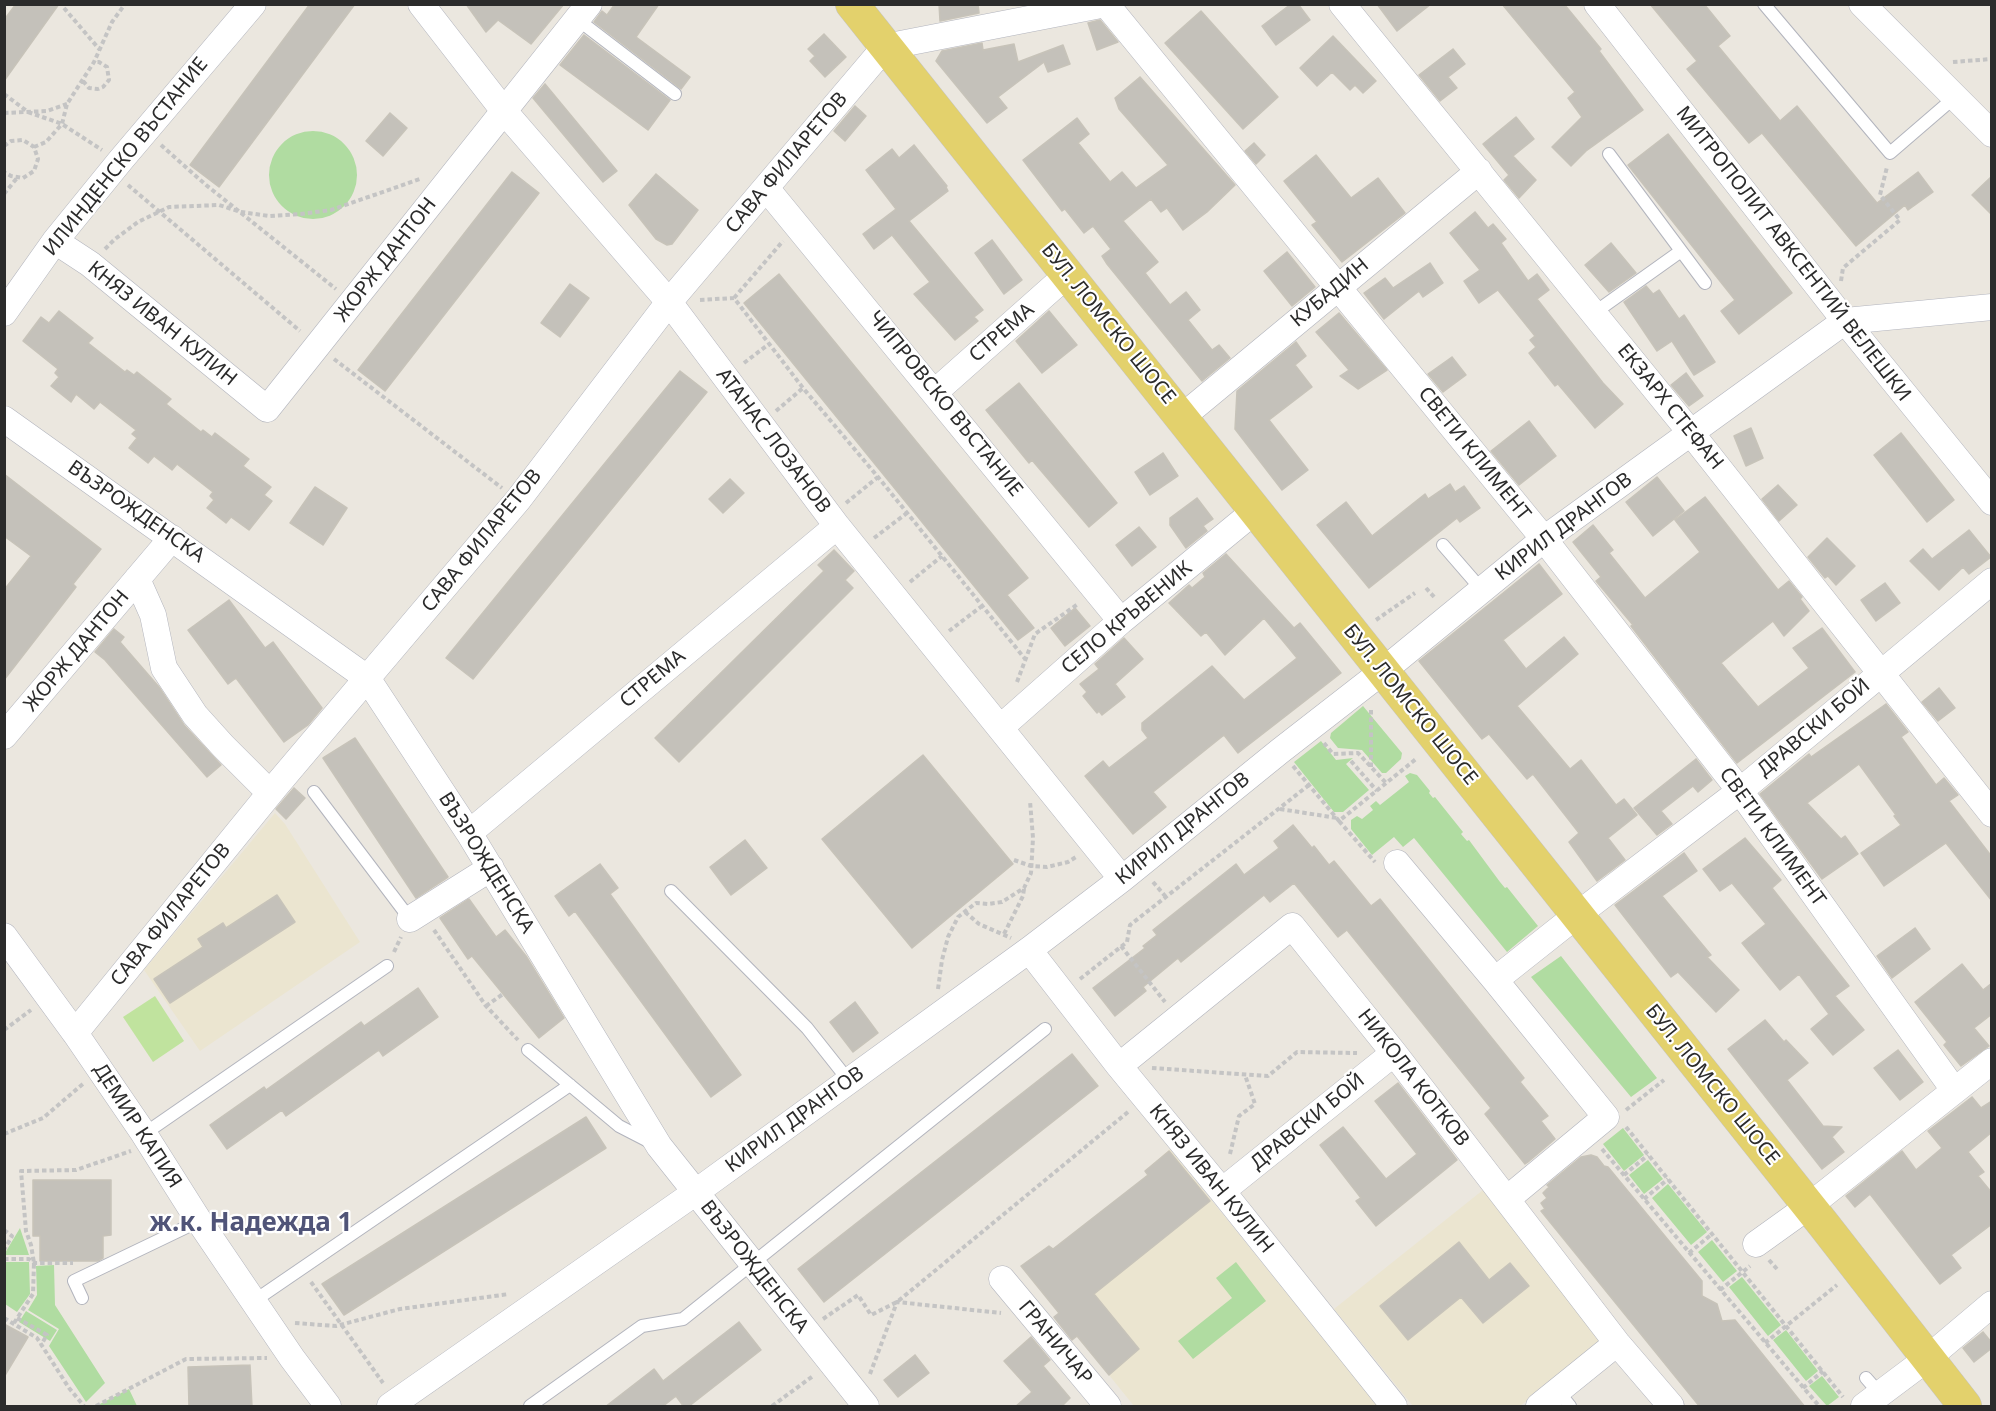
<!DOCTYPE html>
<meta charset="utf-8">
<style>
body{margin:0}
#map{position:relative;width:1996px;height:1411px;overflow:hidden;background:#ebe7df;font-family:"Noto Sans",sans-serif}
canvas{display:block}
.frame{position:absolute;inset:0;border:6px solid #2b2b2b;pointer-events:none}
</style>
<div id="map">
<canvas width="1996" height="1411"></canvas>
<div class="frame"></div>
</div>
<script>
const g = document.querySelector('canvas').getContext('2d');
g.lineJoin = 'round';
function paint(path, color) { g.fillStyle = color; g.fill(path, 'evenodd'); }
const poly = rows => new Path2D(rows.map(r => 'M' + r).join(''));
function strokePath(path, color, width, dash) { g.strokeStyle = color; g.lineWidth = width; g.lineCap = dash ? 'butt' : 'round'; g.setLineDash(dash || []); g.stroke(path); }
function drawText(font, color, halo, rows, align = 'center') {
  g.font = font + ' "Noto Sans",sans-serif'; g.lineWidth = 4.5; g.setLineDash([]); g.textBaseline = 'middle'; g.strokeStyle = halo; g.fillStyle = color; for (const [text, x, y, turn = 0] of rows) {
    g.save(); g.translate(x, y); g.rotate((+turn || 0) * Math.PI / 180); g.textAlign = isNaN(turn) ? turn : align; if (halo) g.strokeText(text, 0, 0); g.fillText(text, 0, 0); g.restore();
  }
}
const education = poly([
 [275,813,285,824,360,942,200,1051,144,970],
 [1170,1149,1378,1406,1134,1406,1021,1266,1049,1246,1053,1249,1148,1175,1145,1171],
 [1483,1190,1604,1339,1520,1406,1413,1406,1334,1309]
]);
const green = poly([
 '269 175a44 44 0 1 1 88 0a44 44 0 1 1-88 0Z',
 [1363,706,1402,753,1401,759,1386,773,1382,773,1362,750,1338,748,1330,738,1331,733],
 [1321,741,1336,760,1353,758,1346,764,1369,790,1343,812,1334,812,1294,762],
 [1410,773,1417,775,1430,791,1429,793,1433,798,1435,797,1463,832,1461,834,1467,841,1469,840,1500,882,1505,888,1507,887,1538,926,1507,952,1414,838,1403,847,1394,837,1372,855,1351,829,1351,820,1357,816,1362,819,1373,810,1370,806,1376,801,1380,805,1409,782,1405,776],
 [1561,956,1657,1078,1631,1097,1531,977],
 [1623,1128,1644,1155,1624,1171,1603,1144],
 [1648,1160,1663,1179,1644,1194,1629,1175],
 [1668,1184,1707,1232,1691,1245,1652,1198],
 [20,1228,29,1255,5,1255,5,1253],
 [1712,1240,1737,1271,1723,1282,1698,1252],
 [4,1262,29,1262,30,1294,17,1312,5,1304],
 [1236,1262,1266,1301,1193,1359,1178,1341,1232,1298,1216,1278],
 [54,1265,55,1305,105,1383,86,1402,49,1346,59,1329,28,1310,37,1295,36,1266],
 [1742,1277,1781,1325,1768,1336,1729,1287],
 [26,1311,57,1330,50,1341,19,1322],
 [1786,1330,1818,1371,1806,1381,1773,1340],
 [1822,1376,1839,1397,1827,1406,1809,1386],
 [129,1389,137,1406,96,1406]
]);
const pitch = poly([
 [155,996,184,1041,153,1062,123,1017]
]);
const building = poly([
 [16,4,59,4,4,81,4,20,16,4],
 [310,4,355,4,219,187,190,165,310,4],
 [466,4,564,4,531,44,498,20,486,32,466,4],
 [615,4,659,4,636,37,690,77,681,89,594,22,602,11,607,15,615,4],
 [939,4,978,4,979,13,940,21,939,4],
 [1291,4,1298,4,1310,20,1276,45,1262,26,1291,4],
 [1377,4,1431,4,1397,31,1377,4],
 [1502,4,1564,4,1601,49,1599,51,1643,110,1586,151,1571,166,1552,147,1582,117,1568,98,1575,92,1502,4],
 [1650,4,1704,4,1730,36,1718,46,1780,121,1797,106,1877,203,1918,172,1933,192,1908,210,1905,205,1856,246,1762,133,1749,143,1687,69,1697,61,1650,4],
 [1201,11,1278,97,1243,129,1165,43,1201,11],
 [1100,20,1118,42,1097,50,1088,23,1100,20],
 [824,34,846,57,825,77,810,61,815,56,808,49,824,34],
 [584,35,670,100,648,130,560,65,584,35],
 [1333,36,1376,81,1363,93,1355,85,1350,90,1332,72,1317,86,1300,68,1333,36],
 [982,43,983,50,1014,44,1018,62,1063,45,1070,64,1048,72,1044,62,998,97,1007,108,987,123,936,61,942,51,982,43],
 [1453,49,1465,64,1448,77,1457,88,1440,101,1419,75,1453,49],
 [1140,77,1235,185,1207,212,1183,230,1167,208,1161,212,1151,199,1123,221,1158,262,1145,273,1170,305,1186,292,1200,310,1188,320,1212,350,1219,345,1230,358,1202,381,1107,264,1102,256,1111,249,1093,226,1084,233,1065,209,1062,211,1023,160,1077,118,1089,134,1078,143,1110,182,1122,172,1136,188,1168,165,1119,109,1115,98,1140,77],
 [545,84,617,171,603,182,533,98,545,84],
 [855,106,866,116,845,141,834,131,855,106],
 [390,113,407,128,383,156,366,141,390,113],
 [1516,117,1534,139,1513,156,1536,180,1519,198,1504,180,1509,175,1483,144,1516,117],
 [1668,134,1792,293,1739,334,1721,311,1735,300,1628,165,1668,134],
 [1254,143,1265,155,1256,164,1245,151,1254,143],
 [914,145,947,186,946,187,948,191,909,221,983,310,974,317,978,321,955,340,914,294,930,282,892,235,874,249,863,234,896,209,866,170,892,149,899,158,914,145],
 [1316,155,1351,198,1378,178,1405,213,1342,262,1312,225,1317,222,1284,181,1316,155],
 [512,172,539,193,385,391,358,370,512,172],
 [656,174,698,210,672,244,667,245,656,239,629,205,656,174],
 [1992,176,1992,215,1972,195,1992,176],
 [1475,212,1488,228,1493,224,1506,239,1501,243,1528,281,1537,274,1549,290,1537,299,1603,383,1623,404,1595,428,1558,384,1555,386,1529,353,1536,347,1530,340,1535,336,1498,290,1479,303,1464,281,1480,270,1450,233,1475,212],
 [992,240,1022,280,1004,294,975,253,992,240],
 [1611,243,1636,273,1609,292,1585,265,1611,243],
 [1287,252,1315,287,1292,306,1264,271,1287,252],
 [1430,263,1443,283,1423,297,1419,291,1384,319,1364,293,1385,278,1393,288,1430,263],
 [779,274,1028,578,1007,595,1034,628,1018,640,744,303,779,274],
 [570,284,589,298,560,337,541,323,570,284],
 [1646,286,1653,294,1659,290,1679,319,1684,315,1715,362,1694,375,1672,341,1657,351,1624,302,1646,286],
 [59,311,93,338,88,343,125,372,127,370,134,375,137,372,171,399,166,404,201,432,203,430,212,437,215,433,249,459,243,466,271,487,264,495,272,501,249,530,231,517,226,523,207,508,214,500,210,496,213,492,177,464,172,470,154,456,148,463,129,448,137,438,132,434,136,430,100,402,94,409,76,394,71,402,51,386,59,377,55,373,58,369,23,341,41,317,49,323,59,311],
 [1049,311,1077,345,1042,373,1016,341,1049,311],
 [1339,313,1387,370,1358,389,1340,376,1349,370,1316,332,1339,313],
 [1296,342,1306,356,1295,365,1312,387,1269,420,1308,470,1282,490,1235,429,1237,391,1296,342],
 [1452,357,1466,375,1443,392,1428,374,1452,357],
 [680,371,707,392,473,679,446,658,680,371],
 [1686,373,1703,396,1689,406,1671,385,1686,373],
 [1019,383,1117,503,1089,527,1037,466,1032,460,1029,463,986,410,1019,383],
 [1529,421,1556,456,1519,485,1491,451,1529,421],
 [1751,428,1763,458,1746,466,1734,436,1751,428],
 [1901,433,1954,500,1927,522,1874,455,1901,433],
 [1163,453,1178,476,1150,495,1135,472,1163,453],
 [4,474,101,549,73,584,76,587,4,680,4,590,31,556,4,536,4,474],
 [1657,477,1684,511,1653,536,1626,502,1657,477],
 [730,479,744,493,723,513,709,499,730,479],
 [1450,484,1455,492,1464,486,1480,508,1460,522,1457,518,1369,588,1317,525,1346,502,1372,536,1425,494,1428,499,1450,484],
 [1778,485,1797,505,1779,521,1762,499,1778,485],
 [315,487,347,508,323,545,290,523,315,487],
 [1705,497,1778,590,1789,581,1802,597,1800,599,1809,611,1784,636,1773,621,1721,663,1758,707,1809,668,1793,648,1822,628,1855,672,1737,763,1631,626,1633,625,1596,581,1601,577,1573,542,1593,525,1613,550,1609,553,1645,598,1700,552,1675,520,1705,497],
 [1197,498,1213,519,1203,526,1207,531,1186,548,1170,525,1170,518,1197,498],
 [1139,527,1156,547,1132,566,1116,545,1139,527],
 [1969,530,1991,557,1969,574,1963,567,1939,590,1910,561,1923,549,1932,559,1969,530],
 [1827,538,1855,566,1836,585,1828,576,1825,578,1808,557,1827,538],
 [834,550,854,571,845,580,853,588,679,762,655,738,824,571,818,565,834,550],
 [1226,554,1294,628,1300,623,1341,673,1238,753,1224,735,1153,792,1166,807,1133,834,1085,776,1103,761,1109,768,1148,738,1142,730,1142,723,1212,666,1244,700,1297,658,1264,618,1225,655,1206,632,1201,636,1169,603,1189,585,1192,588,1205,577,1203,573,1226,554],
 [1539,564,1562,594,1503,640,1526,669,1564,637,1578,654,1517,706,1570,769,1581,760,1616,805,1624,799,1637,815,1608,838,1625,860,1597,881,1569,842,1579,833,1533,774,1527,779,1489,734,1482,739,1419,661,1539,564],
 [1885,583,1900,603,1876,621,1861,600,1885,583],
 [229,600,265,648,273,642,322,708,308,725,284,742,236,678,228,684,188,630,229,600],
 [1075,608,1090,626,1065,646,1051,628,1075,608],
 [114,629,124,637,120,642,159,687,184,725,221,765,207,777,105,660,95,652,114,629],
 [1124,638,1143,659,1115,684,1125,697,1102,715,1099,711,1097,713,1083,696,1087,692,1080,684,1099,669,1095,664,1124,638],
 [1939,688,1955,708,1938,721,1922,702,1939,688],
 [1886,704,1908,732,1901,737,1936,785,1944,778,1958,795,1949,801,1992,857,1992,901,1946,843,1884,886,1861,853,1901,825,1894,816,1896,815,1859,764,1807,803,1841,839,1845,836,1858,854,1822,879,1760,794,1809,754,1811,757,1886,704],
 [355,738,448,877,416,898,323,758,355,738],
 [923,755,1013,864,912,948,822,839,923,755],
 [1696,759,1712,780,1698,792,1693,786,1661,811,1672,824,1657,835,1634,808,1696,759],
 [294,788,305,798,286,819,276,809,294,788],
 [1293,825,1312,848,1314,846,1329,865,1334,861,1371,906,1380,899,1524,1078,1520,1082,1548,1116,1541,1121,1555,1139,1528,1162,1525,1164,1485,1114,1491,1108,1347,930,1338,937,1294,883,1270,902,1264,895,1181,962,1178,958,1143,987,1146,991,1115,1016,1093,988,1145,948,1143,946,1157,935,1153,930,1236,864,1244,875,1279,848,1274,841,1293,825],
 [1745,838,1781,880,1772,888,1849,986,1835,996,1864,1030,1833,1055,1811,1029,1829,1014,1799,974,1780,990,1742,943,1766,924,1732,883,1720,891,1703,869,1745,838],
 [745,840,767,868,731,895,710,867,745,840],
 [1684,853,1697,871,1662,896,1711,955,1707,957,1739,990,1716,1012,1678,972,1671,977,1615,905,1684,853],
 [600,864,618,888,610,894,741,1075,711,1097,575,911,569,916,555,896,600,864],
 [277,895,295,922,170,1003,154,979,203,947,198,939,223,923,226,928,277,895],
 [469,899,496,937,505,930,526,956,564,1018,539,1038,472,956,468,959,440,918,469,899],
 [1915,928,1930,949,1892,978,1877,956,1915,928],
 [1962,964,1983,990,1992,983,1992,1014,1974,1028,1989,1046,1961,1066,1944,1045,1947,1042,1915,1002,1962,964],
 [418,988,438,1017,383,1056,379,1050,286,1116,282,1110,227,1149,210,1125,264,1087,266,1090,361,1022,364,1026,418,988],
 [855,1002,878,1033,853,1052,830,1022,855,1002],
 [1765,1020,1784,1042,1786,1040,1808,1063,1787,1080,1823,1126,1842,1127,1832,1137,1844,1152,1822,1169,1728,1049,1765,1020],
 [1898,1050,1923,1082,1900,1100,1874,1068,1898,1050],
 [1072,1054,1098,1086,824,1302,798,1269,1072,1054],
 [1398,1083,1457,1160,1376,1226,1356,1201,1361,1198,1320,1145,1343,1127,1386,1179,1417,1154,1375,1101,1398,1083],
 [1972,1097,1981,1108,1992,1101,1992,1132,1968,1152,1984,1172,1978,1176,1992,1193,1992,1224,1951,1255,1961,1268,1940,1284,1870,1194,1855,1207,1846,1196,1902,1151,1916,1170,1942,1148,1928,1131,1972,1097],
 [586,1117,606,1148,344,1315,322,1284,586,1117],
 [1169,1151,1210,1201,1094,1294,1139,1349,1109,1375,1077,1336,1072,1340,1054,1317,1059,1313,1021,1266,1049,1246,1053,1249,1148,1175,1145,1171,1169,1151],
 [1591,1155,1597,1157,1604,1166,1608,1167,1702,1281,1702,1296,1717,1304,1722,1321,1735,1320,1805,1407,1700,1407,1541,1211,1545,1209,1541,1203,1547,1198,1543,1193,1549,1187,1547,1185,1581,1157,1591,1155],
 [33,1180,111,1180,111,1235,103,1236,103,1258,98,1261,40,1261,40,1236,33,1236,33,1180],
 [1459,1242,1489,1280,1510,1263,1529,1286,1483,1323,1461,1297,1408,1340,1380,1306,1459,1242],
 [739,1322,761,1350,688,1407,684,1407,676,1396,662,1407,605,1407,654,1369,663,1381,739,1322],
 [4,1324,28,1337,4,1377,4,1324],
 [1983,1332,1992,1343,1992,1348,1974,1362,1963,1348,1983,1332],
 [1031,1337,1050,1360,1043,1366,1070,1398,1061,1407,1015,1407,1032,1392,1004,1361,1031,1337],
 [915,1355,929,1373,898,1397,884,1380,915,1355],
 [250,1365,252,1407,189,1407,188,1367,250,1365]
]);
const path = poly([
 [64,8,100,50],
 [1953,62,1992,59],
 [83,81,89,88,98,89,103,87,109,80,107,67,99,62,94,62],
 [4,94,28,112,62,124,102,150],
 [4,113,47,111,67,104],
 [161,145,206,185,336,289],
 [4,146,11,141,23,140,34,147,38,159,34,171,23,178,11,176,4,172],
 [34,147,46,142,62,124,67,104,94,62,112,22,125,4],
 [128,185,300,331],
 [4,194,17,178],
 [105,249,115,239,138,222,169,207,219,205,241,212,269,216,301,214,331,210,420,179],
 [1841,281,1843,268,1900,220,1880,195,1887,167],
 [734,298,783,241],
 [700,300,734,298,803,388,878,477,1026,660],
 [334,359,502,488],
 [744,363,769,344],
 [776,411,803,388],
 [846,503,878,477],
 [874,538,907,513],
 [910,582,942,556],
 [1426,588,1436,599],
 [1376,620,1415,593],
 [949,631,982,606],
 [1017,682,1035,634,1078,604],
 [1324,743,1333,754,1358,753,1386,783],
 [1351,761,1377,791],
 [1293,766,1339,821,1416,759],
 [1371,767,1371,709],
 [1280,809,1337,818],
 [1339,821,1375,862],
 [1014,860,1031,866,1047,867,1068,862,1076,857],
 [1153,882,1166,897],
 [965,912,979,924,1011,938],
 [434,930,486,1006,518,1040],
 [1004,934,1023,896,1024,889],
 [1121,946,1165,1002],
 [394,952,401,937],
 [1080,979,1127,942,1130,925,1309,785],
 [938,989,942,960,948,937,958,917,976,903,988,904,1002,902,1024,888,1031,873,1033,838,1030,801],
 [486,1006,503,994],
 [4,1030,31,1010],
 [1152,1068,1268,1076,1297,1052,1357,1053],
 [1626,1110,1664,1080],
 [1626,1127,1843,1397],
 [4,1134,43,1118,84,1083],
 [1602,1149,1819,1406],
 [1230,1154,1239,1116,1255,1104,1245,1075],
 [1624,1175,1648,1155],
 [1644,1199,1668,1179],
 [4,1230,12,1236,4,1250],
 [1689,1253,1712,1234],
 [4,1259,29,1259,34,1263,73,1263],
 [1769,1260,1777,1269],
 [311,1282,383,1383],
 [1720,1290,1750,1266],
 [4,1318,37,1338,69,1388,84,1406],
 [17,1318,47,1335,41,1345],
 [823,1319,858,1295,871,1315,897,1302,1128,1112],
 [14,1323,33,1294,34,1263,31,1245,26,1231,21,1171,76,1170,131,1151],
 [295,1323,336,1326,400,1309,509,1294],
 [1765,1343,1837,1285],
 [870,1374,897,1302,1001,1313],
 [1803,1388,1823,1371],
 [96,1406,186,1359,267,1358],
 [772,1406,813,1376]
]);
const service = poly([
 [1764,4,1890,153,1955,97],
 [577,19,675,94],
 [1609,154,1705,283],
 [1594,313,1681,251],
 [1443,545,1482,590],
 [314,792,410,919],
 [671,891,807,1028,849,1081],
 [528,1050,619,1126,652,1143],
 [144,1134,387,966],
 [82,1298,74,1281,199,1221],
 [254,1301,570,1085],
 [1866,1378,1880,1394],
 [1558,1391,1570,1406],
 [530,1406,642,1326,683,1319,1045,1029]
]);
const minor = poly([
 [421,4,504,111,669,302,837,526,1122,879],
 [1106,4,1544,539,1740,791,1954,1090],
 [1342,4,1691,433,1992,814],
 [1597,4,1845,321,1992,502],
 [1862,4,1992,134],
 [766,188,1121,621],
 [55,241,90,264,267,409,589,4],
 [4,313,55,241,120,161,253,4],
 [935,392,1068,274],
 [1182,417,1479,171],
 [4,419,367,678,469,833,659,1146,866,1406],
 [137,579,153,615,164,668,195,715,223,746,270,793],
 [1000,728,1121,621,1256,510],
 [4,736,172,538],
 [469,833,837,526],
 [1397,863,1495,980,1606,1117,1507,1199],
 [410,919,491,868],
 [4,936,75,1033,144,1134,199,1221,292,1358,328,1406],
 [1029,950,1119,1066,1222,1191,1394,1406],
 [1495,980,1577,915,1740,791,1992,581],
 [75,1033,275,787,518,500,669,302,885,47,1106,4],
 [1119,1066,1292,926,1394,1053,1617,1343,1671,1406],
 [1222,1191,1394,1053],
 [1756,1244,1809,1206,1992,1061],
 [1002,1279,1108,1406],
 [390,1406,696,1192,1029,950,1122,879,1280,751,1383,671,1544,539,1845,321,1992,307],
 [1539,1406,1617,1343],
 [1864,1406,1928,1358,1992,1304]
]);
const primary = poly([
 [852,4,1824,1225,1965,1406]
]);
const streetNames = [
 ["ИЛИНДЕНСКО ВЪСТАНИЕ",126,157,-51],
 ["САВА ФИЛАРЕТОВ",787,163,-50],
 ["МИТРОПОЛИТ АВКСЕНТИЙ ВЕЛЕШКИ",1793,254,52],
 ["ЖОРЖ ДАНТОН",386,260,-52],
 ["КУБАДИН",1330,293,-40],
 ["КНЯЗ ИВАН КУЛИН",162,324,39],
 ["БУЛ. ЛОМСКО ШОСЕ",1108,324,51],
 ["СТРЕМА",1002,333,-41],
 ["ЧИПРОВСКО ВЪСТАНИЕ",945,404,51],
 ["ЕКЗАРХ СТЕФАН",1670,407,51],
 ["АТАНАС ЛОЗАНОВ",773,441,53],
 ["СВЕТИ КЛИМЕНТ",1474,454,51],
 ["ВЪЗРОЖДЕНСКА",136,512,35],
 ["КИРИЛ ДРАНГОВ",1564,527,-37],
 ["САВА ФИЛАРЕТОВ",482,541,-51],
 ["СЕЛО КРЪВЕНИК",1127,618,-40],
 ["ЖОРЖ ДАНТОН",77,651,-50],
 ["СТРЕМА",653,679,-40],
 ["БУЛ. ЛОМСКО ШОСЕ",1410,705,51],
 ["ДРАВСКИ БОЙ",1814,728,-40],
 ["КИРИЛ ДРАНГОВ",1183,829,-39],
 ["СВЕТИ КЛИМЕНТ",1772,837,54],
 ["ВЪЗРОЖДЕНСКА",486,863,58],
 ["САВА ФИЛАРЕТОВ",171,915,-51],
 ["НИКОЛА КОТКОВ",1413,1078,52],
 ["БУЛ. ЛОМСКО ШОСЕ",1712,1085,51],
 ["КИРИЛ ДРАНГОВ",795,1120,-36],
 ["ДРАВСКИ БОЙ",1308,1122,-39],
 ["ДЕМИР КАПИЯ",137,1126,57],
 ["КНЯЗ ИВАН КУЛИН",1211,1179,51],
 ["ВЪЗРОЖДЕНСКА",754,1267,52],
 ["ГРАНИЧАР",1055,1343,50]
];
const districtNames = [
 ["ж.к. Надежда 1",251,1224]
];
paint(education, '#ebe5d0');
paint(green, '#b0dca1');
paint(pitch, '#c0e39e');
paint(building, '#c4c1ba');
strokePath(building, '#c7c3b9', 1.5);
strokePath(service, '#b2b4bd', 14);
strokePath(minor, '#b2b4bd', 27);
strokePath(primary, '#c4c4c4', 34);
strokePath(path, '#c4c4c4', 4, [4.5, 3]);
strokePath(service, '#fff', 12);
strokePath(minor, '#fff', 26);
strokePath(primary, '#e3d16c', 33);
drawText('20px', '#2b2b2b', '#fff', streetNames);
drawText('bold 26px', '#505478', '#fff', districtNames);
</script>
